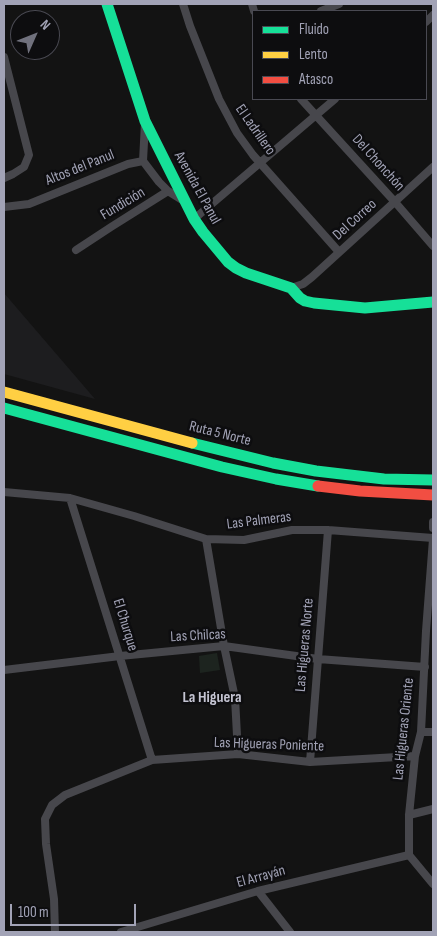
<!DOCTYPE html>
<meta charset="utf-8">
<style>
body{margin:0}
#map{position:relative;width:437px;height:936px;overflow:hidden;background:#131313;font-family:"Sofia Sans Condensed",sans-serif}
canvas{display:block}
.frame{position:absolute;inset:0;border:5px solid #a2a3b6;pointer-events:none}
.legend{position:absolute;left:252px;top:10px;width:175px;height:90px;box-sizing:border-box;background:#0d0d0f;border:1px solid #494952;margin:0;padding:6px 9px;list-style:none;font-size:15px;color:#a2a3b6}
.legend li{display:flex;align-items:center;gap:10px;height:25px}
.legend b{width:25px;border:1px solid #494952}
.north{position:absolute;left:10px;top:10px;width:50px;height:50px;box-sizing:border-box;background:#0d0d0f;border:1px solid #494952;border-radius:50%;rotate:46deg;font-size:14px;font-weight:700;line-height:20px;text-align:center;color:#a2a3b6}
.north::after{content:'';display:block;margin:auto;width:18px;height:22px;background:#70717d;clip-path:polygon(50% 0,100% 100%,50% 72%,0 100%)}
.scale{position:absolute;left:10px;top:904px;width:126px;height:22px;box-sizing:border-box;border:2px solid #a2a3b6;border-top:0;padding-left:6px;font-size:15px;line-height:18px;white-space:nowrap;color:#a2a3b6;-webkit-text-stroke:4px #0d0d0f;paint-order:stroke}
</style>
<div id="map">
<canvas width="437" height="936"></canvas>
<div class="frame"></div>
<ul class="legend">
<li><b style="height:6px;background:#16e098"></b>Fluido</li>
<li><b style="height:6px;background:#ffcf43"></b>Lento</li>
<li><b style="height:6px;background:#f24e42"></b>Atasco</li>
</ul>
<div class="north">N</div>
<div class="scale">100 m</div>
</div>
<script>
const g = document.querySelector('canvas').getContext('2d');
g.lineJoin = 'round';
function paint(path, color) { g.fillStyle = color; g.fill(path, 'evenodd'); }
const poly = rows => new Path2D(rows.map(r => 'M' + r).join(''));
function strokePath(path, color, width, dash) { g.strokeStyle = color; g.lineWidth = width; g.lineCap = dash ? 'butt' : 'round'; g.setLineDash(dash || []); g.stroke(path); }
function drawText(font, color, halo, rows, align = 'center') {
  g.font = font + ' "Sofia Sans Condensed",sans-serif'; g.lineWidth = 5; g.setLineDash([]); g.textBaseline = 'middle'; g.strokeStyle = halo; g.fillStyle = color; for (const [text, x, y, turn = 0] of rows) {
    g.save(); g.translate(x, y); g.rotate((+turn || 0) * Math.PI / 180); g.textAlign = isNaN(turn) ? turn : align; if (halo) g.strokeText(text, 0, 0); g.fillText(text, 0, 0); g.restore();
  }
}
const built = poly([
 [4,293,95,399,4,374]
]);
const green = poly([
 [217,653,220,670,200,673,199,656]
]);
const street = poly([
 [183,4,190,26,219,99,237,133,253,155,339,252],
 [252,4,254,11],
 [321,11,339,4],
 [426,22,433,15],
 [4,57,29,155,24,167,13,174,4,178],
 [301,99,395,202,433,246],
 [145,123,143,161,159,182,168,191],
 [4,207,29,204,128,164,143,161],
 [194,219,335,99],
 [76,250,111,227,168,191,184,201],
 [291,288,303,284,312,277,433,167],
 [4,492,70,498,134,516,206,539,244,540,292,530,328,530,433,538],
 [70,498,152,760],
 [433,522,433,528],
 [206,539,224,646,235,698,238,754],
 [433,539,426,631,421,732,415,756,409,815,409,855,433,884],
 [4,670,120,656,224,646,318,659,425,667],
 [421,732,433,732],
 [310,762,328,530],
 [409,815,433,809],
 [258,891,290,932],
 [55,932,54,899,46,844,45,819,52,805,65,795,152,760,238,754,310,762,415,756],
 [121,932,258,891,409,855]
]);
const fast = poly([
 [107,4,145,121,194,219,203,232,228,262,236,268,246,273,291,288,300,298,305,301,314,303,365,308,433,302],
 [4,408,222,467,276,479,318,486],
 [192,443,273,463,316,471,384,479,433,480]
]);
const slow = poly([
 [4,392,192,443]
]);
const jam = poly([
 [318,486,360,491,433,495]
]);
const streetNames = [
 ["El Ladrillero",255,130,55],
 ["Del Chonchón",378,163,48],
 ["Altos del Panul",80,168,-22],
 ["Avenida El Panul",197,188,61],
 ["Fundición",123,204,-31],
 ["Del Correo",355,220,-42],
 ["Ruta 5 Norte",220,434,14],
 ["Las Palmeras",259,521,-7],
 ["El Churque",125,625,73],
 ["Las Chilcas",198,636,-3],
 ["Las Higueras Norte",305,645,-85],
 ["Las Higueras Oriente",404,729,-84],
 ["Las Higueras Poniente",269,745,2],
 ["El Arrayán",261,877,-15]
];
const neighbourhoodNames = [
 ["La Higuera",212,698]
];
paint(built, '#1d1d1f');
paint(green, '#1d241f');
strokePath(street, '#47474c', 8);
strokePath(fast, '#16e098', 11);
strokePath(slow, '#ffcf43', 11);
strokePath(jam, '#f24e42', 11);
drawText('15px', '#a2a3b6', '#0d0d0f', streetNames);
drawText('bold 16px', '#c3c3d1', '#0d0d0f', neighbourhoodNames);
</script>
